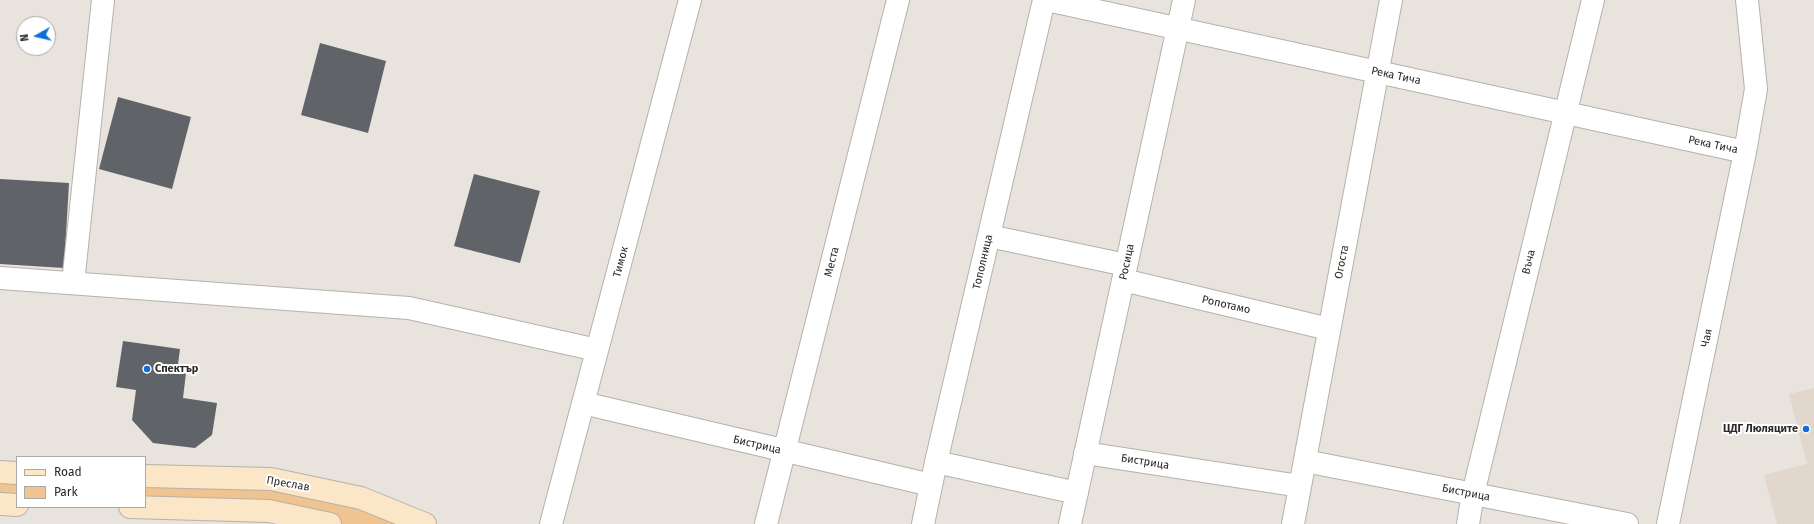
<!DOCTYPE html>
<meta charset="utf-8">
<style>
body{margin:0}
#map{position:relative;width:1814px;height:524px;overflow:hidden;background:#e8e3dd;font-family:"Fira Sans",sans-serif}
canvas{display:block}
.legend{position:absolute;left:16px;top:456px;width:130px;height:52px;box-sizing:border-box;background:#fff;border:1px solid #aaa9a9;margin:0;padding:5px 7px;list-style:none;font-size:12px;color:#2b2927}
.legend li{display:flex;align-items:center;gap:8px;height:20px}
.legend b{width:20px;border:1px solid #aaa9a9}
.north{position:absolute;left:16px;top:16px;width:40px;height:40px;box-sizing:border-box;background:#fff;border:1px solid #aaa9a9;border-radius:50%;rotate:262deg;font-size:11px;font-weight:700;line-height:16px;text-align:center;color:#2b2927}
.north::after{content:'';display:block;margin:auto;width:14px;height:18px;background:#0d6ed7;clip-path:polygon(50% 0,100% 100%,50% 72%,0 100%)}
</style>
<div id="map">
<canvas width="1814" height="524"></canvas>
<ul class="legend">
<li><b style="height:5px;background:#fbe6c7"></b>Road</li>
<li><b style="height:11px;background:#efc490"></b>Park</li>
</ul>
<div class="north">N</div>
</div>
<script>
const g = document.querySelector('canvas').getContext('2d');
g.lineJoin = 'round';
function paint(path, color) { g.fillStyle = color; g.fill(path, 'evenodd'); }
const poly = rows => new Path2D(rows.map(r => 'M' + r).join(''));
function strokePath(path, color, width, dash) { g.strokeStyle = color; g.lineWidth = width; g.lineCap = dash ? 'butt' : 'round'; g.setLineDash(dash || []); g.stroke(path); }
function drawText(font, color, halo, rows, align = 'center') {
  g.font = font + ' "Fira Sans",sans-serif'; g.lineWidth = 4; g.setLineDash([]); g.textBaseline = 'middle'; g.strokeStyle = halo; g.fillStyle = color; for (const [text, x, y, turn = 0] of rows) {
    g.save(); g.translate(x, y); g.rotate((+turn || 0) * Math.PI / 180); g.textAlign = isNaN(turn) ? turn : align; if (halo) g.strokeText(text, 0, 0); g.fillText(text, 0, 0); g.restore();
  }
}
const built = poly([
 [1814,388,1814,524,1777,524,1764,475,1807,464,1789,394]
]);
const green = poly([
 [0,473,17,473,17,505,0,504],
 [145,476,271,479,425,524,330,524,145,507]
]);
const building = poly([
 [320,43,386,61,368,133,301,115],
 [118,97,191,117,172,189,99,169],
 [474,174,540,191,520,263,454,246],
 [0,179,69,183,64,268,0,264],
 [123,341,180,349,177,372,186,373,183,398,217,403,212,435,195,448,153,443,132,420,136,390,116,387]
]);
const minor = poly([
 [1047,0,1745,152],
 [989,236,1126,265],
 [0,278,409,308,597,350],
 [1123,280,1329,329],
 [73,283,103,0],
 [583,403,931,485],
 [1085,453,1300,486],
 [1305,461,1627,524],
 [936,462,1077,493],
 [551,524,690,0],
 [766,524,898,0],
 [923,524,936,462,1044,0],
 [1070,524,1184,0],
 [1293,524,1391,0],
 [1468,524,1473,494,1593,0],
 [1668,524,1745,152,1756,89,1747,0]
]);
const secondary = poly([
 [0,472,17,473],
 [145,476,271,479,361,498,425,524],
 [0,504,17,505],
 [130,507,269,511,330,524]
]);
const markers = [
 [147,369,4,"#0d6ed7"],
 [1806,429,4,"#0d6ed7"]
];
const streetNames = [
 ["Река Тича",1396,76,12],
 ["Река Тича",1713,145,12],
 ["Тимок",621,262,-75],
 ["Места",832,262,-76],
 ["Тополница",983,262,-77],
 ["Росица",1127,262,-78],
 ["Огоста",1342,262,-79],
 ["Въча",1529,262,-76],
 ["Ропотамо",1226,305,13],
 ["Чая",1707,338,-78],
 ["Бистрица",757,445,13],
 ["Бистрица",1145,462,9],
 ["Преслав",288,484,10],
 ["Бистрица",1466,493,11]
];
const poiNames = [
 ["Спектър",155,369],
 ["ЦДГ Люляците",1798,429,"right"]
];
paint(built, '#e1d7cc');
paint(green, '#efc490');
paint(building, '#606469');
strokePath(minor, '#b6b1ab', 24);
strokePath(secondary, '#b6b1ab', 24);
strokePath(minor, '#fff', 22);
strokePath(secondary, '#fbe6c7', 22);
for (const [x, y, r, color] of markers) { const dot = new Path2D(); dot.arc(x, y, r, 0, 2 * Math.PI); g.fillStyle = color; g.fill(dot); strokePath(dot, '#fff', 1.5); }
drawText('11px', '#2b2927', '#fff', streetNames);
drawText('bold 11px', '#2b2927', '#fff', poiNames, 'left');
</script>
